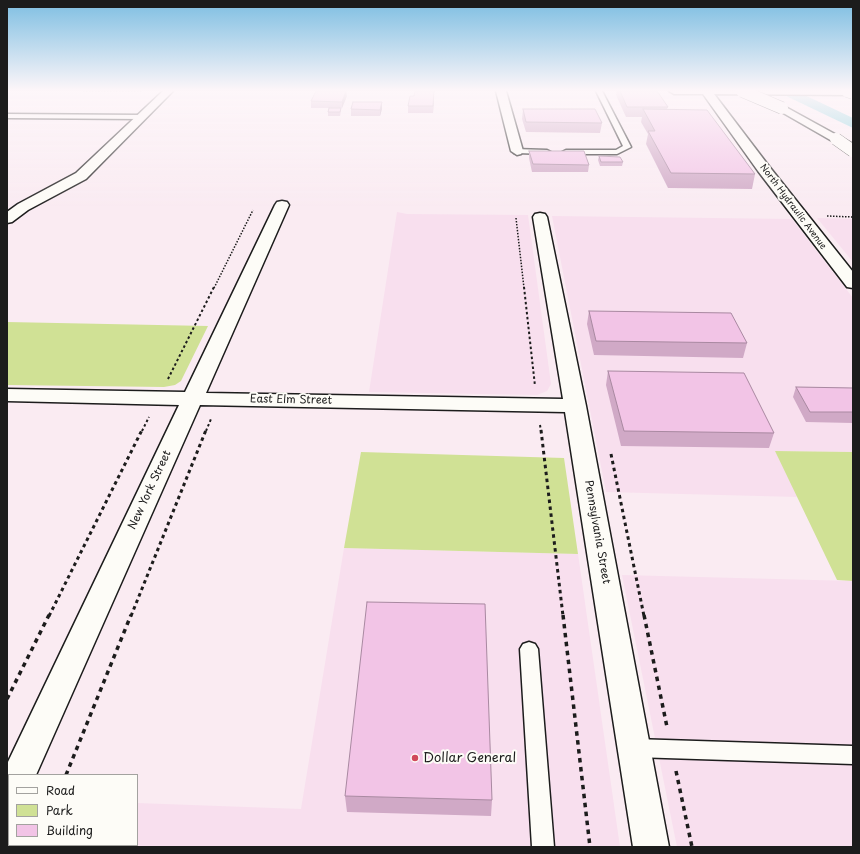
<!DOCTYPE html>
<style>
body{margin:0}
#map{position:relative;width:860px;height:854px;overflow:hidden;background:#faebf2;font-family:"Playpen Sans",sans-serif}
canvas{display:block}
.frame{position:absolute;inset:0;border:8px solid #1c1c1c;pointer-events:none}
.legend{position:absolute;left:8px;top:774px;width:130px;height:72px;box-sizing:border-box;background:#fdfcf7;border:1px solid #a3a29f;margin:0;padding:5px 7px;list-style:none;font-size:12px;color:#1c1c1c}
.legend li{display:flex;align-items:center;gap:8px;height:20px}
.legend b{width:20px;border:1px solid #a3a29f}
</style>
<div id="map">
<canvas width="860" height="854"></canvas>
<div class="frame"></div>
<ul class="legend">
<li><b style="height:5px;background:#fdfcf7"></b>Road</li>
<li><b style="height:11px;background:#d0e195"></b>Park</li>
<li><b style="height:11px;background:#f2c4e6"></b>Building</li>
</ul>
</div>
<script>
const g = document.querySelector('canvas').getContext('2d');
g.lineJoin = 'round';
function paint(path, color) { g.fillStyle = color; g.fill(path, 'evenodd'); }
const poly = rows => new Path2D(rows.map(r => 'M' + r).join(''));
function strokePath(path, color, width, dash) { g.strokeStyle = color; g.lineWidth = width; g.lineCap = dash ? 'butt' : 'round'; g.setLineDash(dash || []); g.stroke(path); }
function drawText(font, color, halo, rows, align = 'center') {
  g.font = font + ' "Playpen Sans",sans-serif'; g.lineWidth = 4; g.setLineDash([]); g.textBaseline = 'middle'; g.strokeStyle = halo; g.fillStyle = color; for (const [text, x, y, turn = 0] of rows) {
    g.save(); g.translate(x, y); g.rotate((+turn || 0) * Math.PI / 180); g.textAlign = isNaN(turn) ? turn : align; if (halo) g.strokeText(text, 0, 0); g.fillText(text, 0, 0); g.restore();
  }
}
const built = poly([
 [397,212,407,214,528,215,551,384,547,391,537,395,369,392],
 [552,216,792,219,853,298,853,452,776,451,798,497,606,492],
 [817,218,853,219,853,262],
 [344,548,578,554,620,847,7,847,9,838,9,845,137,845,137,803,301,809],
 [622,575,853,581,853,847,677,847]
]);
const green = poly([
 [7,322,208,326,181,381,175,385,164,387,7,385],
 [775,451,853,452,853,581,837,580],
 [361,452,564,458,578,554,344,548]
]);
const canal = poly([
 [780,91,796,91,853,118,853,128,782,94,780,91]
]);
const pathFar3 = poly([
 [83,91,143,91],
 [827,216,853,217],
 [516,218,524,288],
 [214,288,253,210]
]);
const pathFar2 = poly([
 [524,287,535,386],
 [168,379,214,287],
 [540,425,541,431],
 [142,431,149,417],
 [206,431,211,419]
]);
const pathFar1 = poly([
 [541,430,563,616],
 [611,454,644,616],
 [49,616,142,430],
 [131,616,206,430]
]);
const path = poly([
 [563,615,590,847],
 [644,615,667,727],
 [7,699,49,615],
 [676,771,692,847],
 [66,775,131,615],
 [37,847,38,845]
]);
const lane = poly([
 [596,91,602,91,631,147,617,154,563,154,562,152,566,150,616,150,623,146,596,91],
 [7,114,142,115,145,117,142,119,7,118,7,114],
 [514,149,547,150,551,152,547,154,517,153,514,153,514,149],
 [529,642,535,644,538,649,554,847,532,847,520,649,523,644,529,642],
 [634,739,853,746,853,764,634,757,627,754,624,748,627,742,634,739]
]);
const street = poly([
 [163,91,173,91,86,179,28,210,12,222,7,223,7,212,18,204,76,173,163,91],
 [496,91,506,91,523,151,521,154,517,155,511,151,496,91],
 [669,91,853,91,853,95,714,94,768,165,853,272,853,288,847,287,758,171,703,94,674,94,669,91],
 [282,201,287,202,289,205,206,393,563,399,533,217,535,214,540,213,545,214,547,217,586,406,669,847,633,847,565,412,200,405,36,775,9,775,9,818,7,819,7,764,179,405,7,401,7,389,185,392,275,205,277,202,282,201]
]);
const highway = poly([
 [782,105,853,144,853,153,778,110,777,108,782,105]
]);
const highwayBridge = poly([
 [742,91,782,108],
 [847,91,853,93],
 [836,139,853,151]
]);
const wall = poly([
 [434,91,433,113,408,113,408,106,414,96],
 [617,91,657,91,668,107,667,109,755,174,752,189,668,188,646,144,648,134,641,122,642,117,626,117,616,95],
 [347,96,342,108,341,108,341,111,340,116,328,116,328,112,329,108,311,108,311,101],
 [351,109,382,109,380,116,351,116],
 [523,109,602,123,600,133,526,132,522,119],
 [529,151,589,165,588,172,532,172,529,158],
 [599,156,623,162,622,166,600,166,598,160],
 [589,311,747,343,743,358,594,355,587,324],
 [608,371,774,433,769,448,621,446,606,385],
 [796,387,853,388,853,423,806,422,793,397],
 [345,796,492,800,491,816,347,812]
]);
const shadedWall = poly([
 [346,91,347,96,342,108,342,102],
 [434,91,434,98,433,113,433,106],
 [382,102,382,109,380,116,380,110]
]);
const building = poly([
 [316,91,346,91,342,102,311,101,316,91],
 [415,91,434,91,433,106,408,106,410,96,414,96,415,91],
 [620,91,657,91,668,107,627,107,620,91],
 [353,102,382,102,380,110,351,109,353,102],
 [329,108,341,108,340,112,328,112,329,108],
 [523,109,595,109,602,123,526,122,523,109],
 [643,109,707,110,755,174,671,173,648,131,655,131,643,109],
 [529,151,584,151,589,165,533,164,529,151],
 [599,156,620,157,623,162,601,162,599,156],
 [589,311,731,313,747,343,596,341,589,311],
 [608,371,744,373,774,433,624,431,608,371],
 [796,387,853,388,853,412,810,412,796,387],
 [367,602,485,604,492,800,345,796,367,602]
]);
const markers = [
 [415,758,4,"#d1495b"]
];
const farStreetnames = [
 ["North Hydraulic Avenue",793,207,53]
];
const streetNames = [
 ["East Elm Street",291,400,1],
 ["New York Street",150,490,-65],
 ["Pennsylvania Street",597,532,80]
];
const nearPoinames = [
 ["Dollar General",423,758]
];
paint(built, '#f8dfee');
paint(green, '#d0e195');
paint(canal, '#7eceda');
strokePath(lane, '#1c1c1c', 3);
strokePath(street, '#1c1c1c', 3);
strokePath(highway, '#1c1c1c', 3);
strokePath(pathFar3, '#1c1c1c', 1.5, [1.5, 1.5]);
strokePath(pathFar2, '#1c1c1c', 2, [2.5, 2.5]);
strokePath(pathFar1, '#1c1c1c', 3, [3.5, 3.5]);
strokePath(path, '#1c1c1c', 3.5, [4.5, 4.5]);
paint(lane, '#fdfcf7');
paint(street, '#fdfcf7');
paint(highway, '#fdfcf7');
strokePath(highwayBridge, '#1c1c1c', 13, []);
strokePath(highwayBridge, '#fdfcf7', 12);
paint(wall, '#d0a9c6');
paint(shadedWall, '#a989a1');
paint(building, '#f2c4e6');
strokePath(building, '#a989a1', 1);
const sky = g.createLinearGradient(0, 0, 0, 210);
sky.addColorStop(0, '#7dbee2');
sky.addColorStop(0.43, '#fdf6f9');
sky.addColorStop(1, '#fdf6f900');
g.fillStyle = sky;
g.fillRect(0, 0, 860, 210);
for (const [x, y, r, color] of markers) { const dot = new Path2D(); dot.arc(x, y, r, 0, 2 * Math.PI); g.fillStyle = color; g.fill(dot); strokePath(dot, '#fdfcf7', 1.5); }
drawText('9px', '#1c1c1c', '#fdfcf7', farStreetnames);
drawText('11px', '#1c1c1c', '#fdfcf7', streetNames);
drawText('13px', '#1c1c1c', '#fdfcf7', nearPoinames, 'left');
</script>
